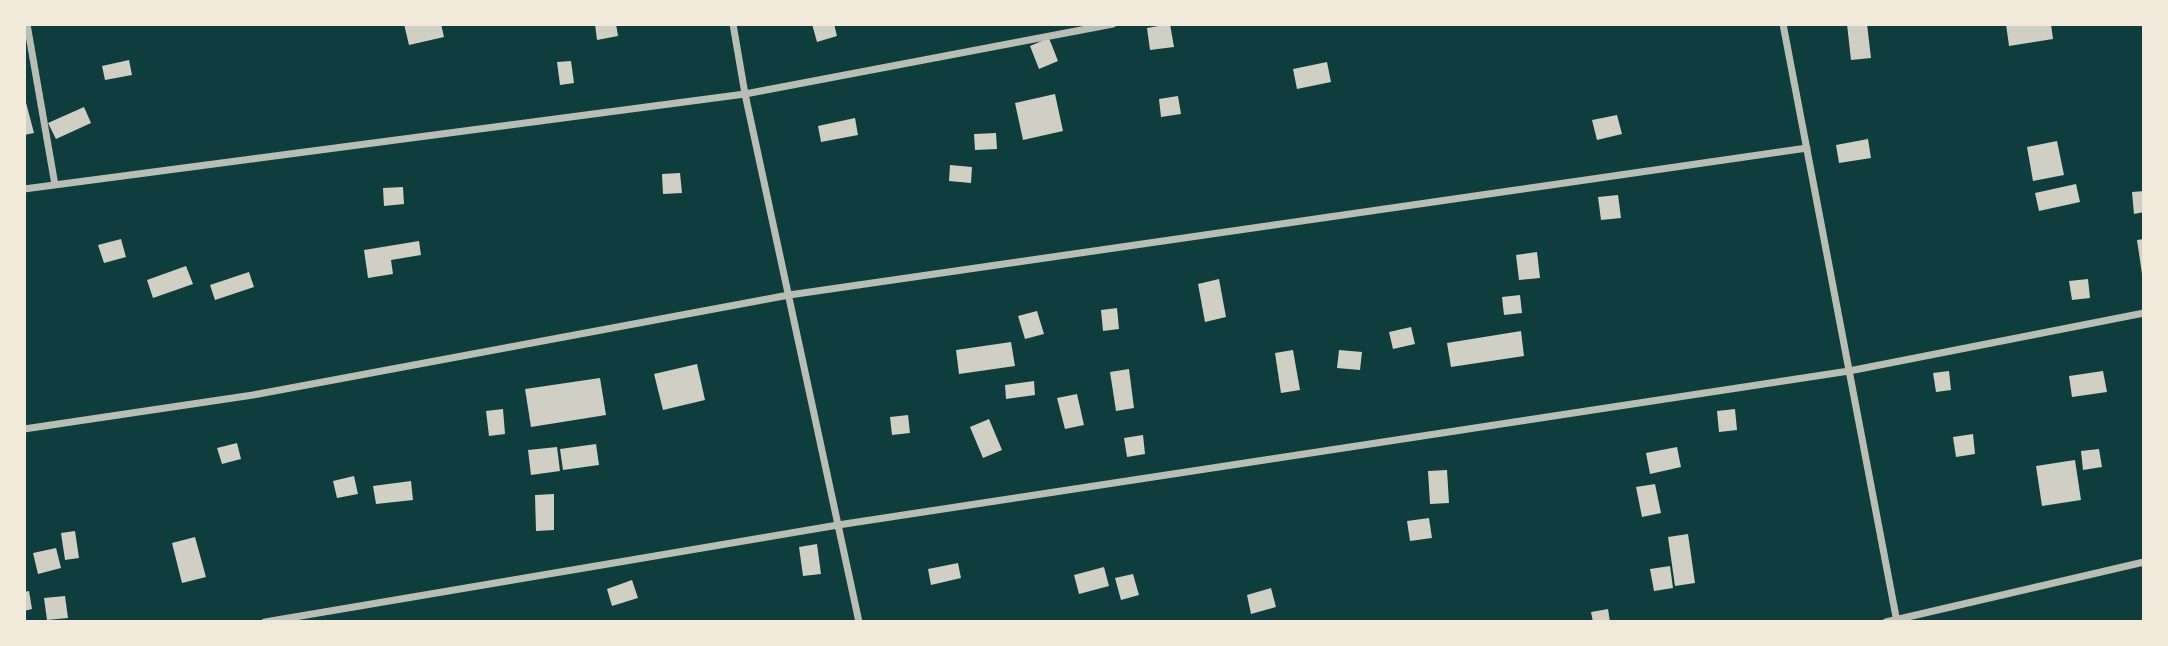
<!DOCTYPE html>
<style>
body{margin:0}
#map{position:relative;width:2168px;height:646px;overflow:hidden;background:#0f3d3e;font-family:Poppins,sans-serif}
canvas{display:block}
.frame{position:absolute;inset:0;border:26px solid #f1e9da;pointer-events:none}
</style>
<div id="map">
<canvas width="2168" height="646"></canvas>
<div class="frame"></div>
</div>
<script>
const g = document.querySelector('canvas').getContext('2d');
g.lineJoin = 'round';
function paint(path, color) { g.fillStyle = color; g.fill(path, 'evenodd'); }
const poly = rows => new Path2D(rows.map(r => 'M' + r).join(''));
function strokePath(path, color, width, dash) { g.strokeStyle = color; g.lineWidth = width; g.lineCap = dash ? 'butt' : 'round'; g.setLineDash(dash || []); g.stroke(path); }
const building = poly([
 [404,24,441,24,444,37,409,45],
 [595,24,616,24,618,36,597,40],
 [812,24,834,24,837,36,817,42],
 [1170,24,1174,47,1150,50,1147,28],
 [1847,24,1867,24,1871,58,1851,60],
 [2006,24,2051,24,2053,39,2009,46],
 [1049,38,1058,61,1039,69,1030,46],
 [129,60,132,75,105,80,102,66],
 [571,61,574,83,560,85,557,62],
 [1327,62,1331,82,1297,89,1293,69],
 [1055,94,1063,131,1023,140,1015,103],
 [24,95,34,133,24,135],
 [1178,96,1181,114,1161,117,1159,99],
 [84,107,91,123,56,139,48,123],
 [1617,115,1622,134,1597,140,1592,120],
 [855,118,858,135,821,142,818,126],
 [996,133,997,149,975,150,974,134],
 [1868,139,1871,158,1839,163,1836,145],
 [2057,141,2064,175,2033,181,2027,147],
 [950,165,972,167,971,183,949,181],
 [680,173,682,193,663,194,662,174],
 [2076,184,2080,202,2039,211,2035,193],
 [403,187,404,204,384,206,383,188],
 [2144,191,2144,212,2134,214,2132,192],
 [1618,195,1621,218,1601,220,1598,197],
 [121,239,126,257,104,263,98,245],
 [2144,239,2144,274,2142,274,2137,240],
 [419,241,421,255,391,260,393,274,368,278,364,250],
 [1537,252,1540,278,1519,280,1516,255],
 [186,266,193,284,153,298,147,280],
 [249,272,254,287,215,300,210,285],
 [1219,279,1226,317,1205,322,1198,284],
 [2088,279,2090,298,2072,300,2069,281],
 [1520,295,1522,313,1504,315,1502,297],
 [1117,308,1119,329,1103,331,1101,310],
 [1037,311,1044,334,1025,339,1018,316],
 [1411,327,1415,344,1393,349,1389,332],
 [1521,331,1524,356,1451,367,1447,343],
 [1011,342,1015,366,959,374,956,350],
 [1293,350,1300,390,1281,393,1275,353],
 [1339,350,1362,352,1360,370,1337,368],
 [697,364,705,400,663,410,654,374],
 [1129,369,1134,408,1116,411,1110,372],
 [1949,371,1951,390,1936,392,1933,373],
 [2103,371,2107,392,2072,397,2069,376],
 [600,378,606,415,531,427,525,389],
 [1034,381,1035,395,1006,399,1005,385],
 [1077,394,1084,425,1065,429,1057,398],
 [503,409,505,434,489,436,486,411],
 [1735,409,1737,430,1719,432,1717,411],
 [908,415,910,433,892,435,890,417],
 [989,419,1002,450,983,458,970,427],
 [1973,434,1975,454,1956,457,1953,437],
 [1143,435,1145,454,1127,457,1124,438],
 [237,443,241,459,222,464,217,448],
 [596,444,599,465,563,470,560,449],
 [557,447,560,471,531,475,528,450],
 [1677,447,1681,467,1650,474,1646,453],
 [2099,449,2102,467,2083,470,2081,451],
 [2075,460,2081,500,2042,506,2036,466],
 [1447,470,1449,503,1430,504,1428,471],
 [354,476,358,494,337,498,333,481],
 [411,481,413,500,376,504,373,486],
 [1655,484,1661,513,1642,517,1636,487],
 [554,494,554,530,536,531,535,495],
 [1429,518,1432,538,1410,541,1407,521],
 [75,531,79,558,65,560,61,533],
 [1688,534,1695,583,1675,586,1668,537],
 [195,537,206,577,182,583,172,543],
 [817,544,821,574,803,576,799,547],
 [56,548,61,568,38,574,33,553],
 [958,563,961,578,931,585,928,569],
 [1670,566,1673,588,1654,591,1650,569],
 [1104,567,1109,586,1079,594,1074,575],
 [1133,574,1139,595,1121,600,1115,578],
 [632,580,638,598,612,606,607,589],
 [1271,588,1276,607,1251,614,1247,595],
 [29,591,32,609,24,611,24,592],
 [65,596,68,618,47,620,44,598],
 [1608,609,1610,622,1593,622,1591,612]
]);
const minor = poly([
 [27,24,55,185],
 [733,24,745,94,859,622],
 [1783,24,1897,622],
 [24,189,745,94,1113,24],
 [24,429,253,395,789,295,1807,148],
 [265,622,838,525,1849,371,2144,313],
 [1886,622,2144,562]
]);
paint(building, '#cfcfc3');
strokePath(minor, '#b8beb3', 7);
</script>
